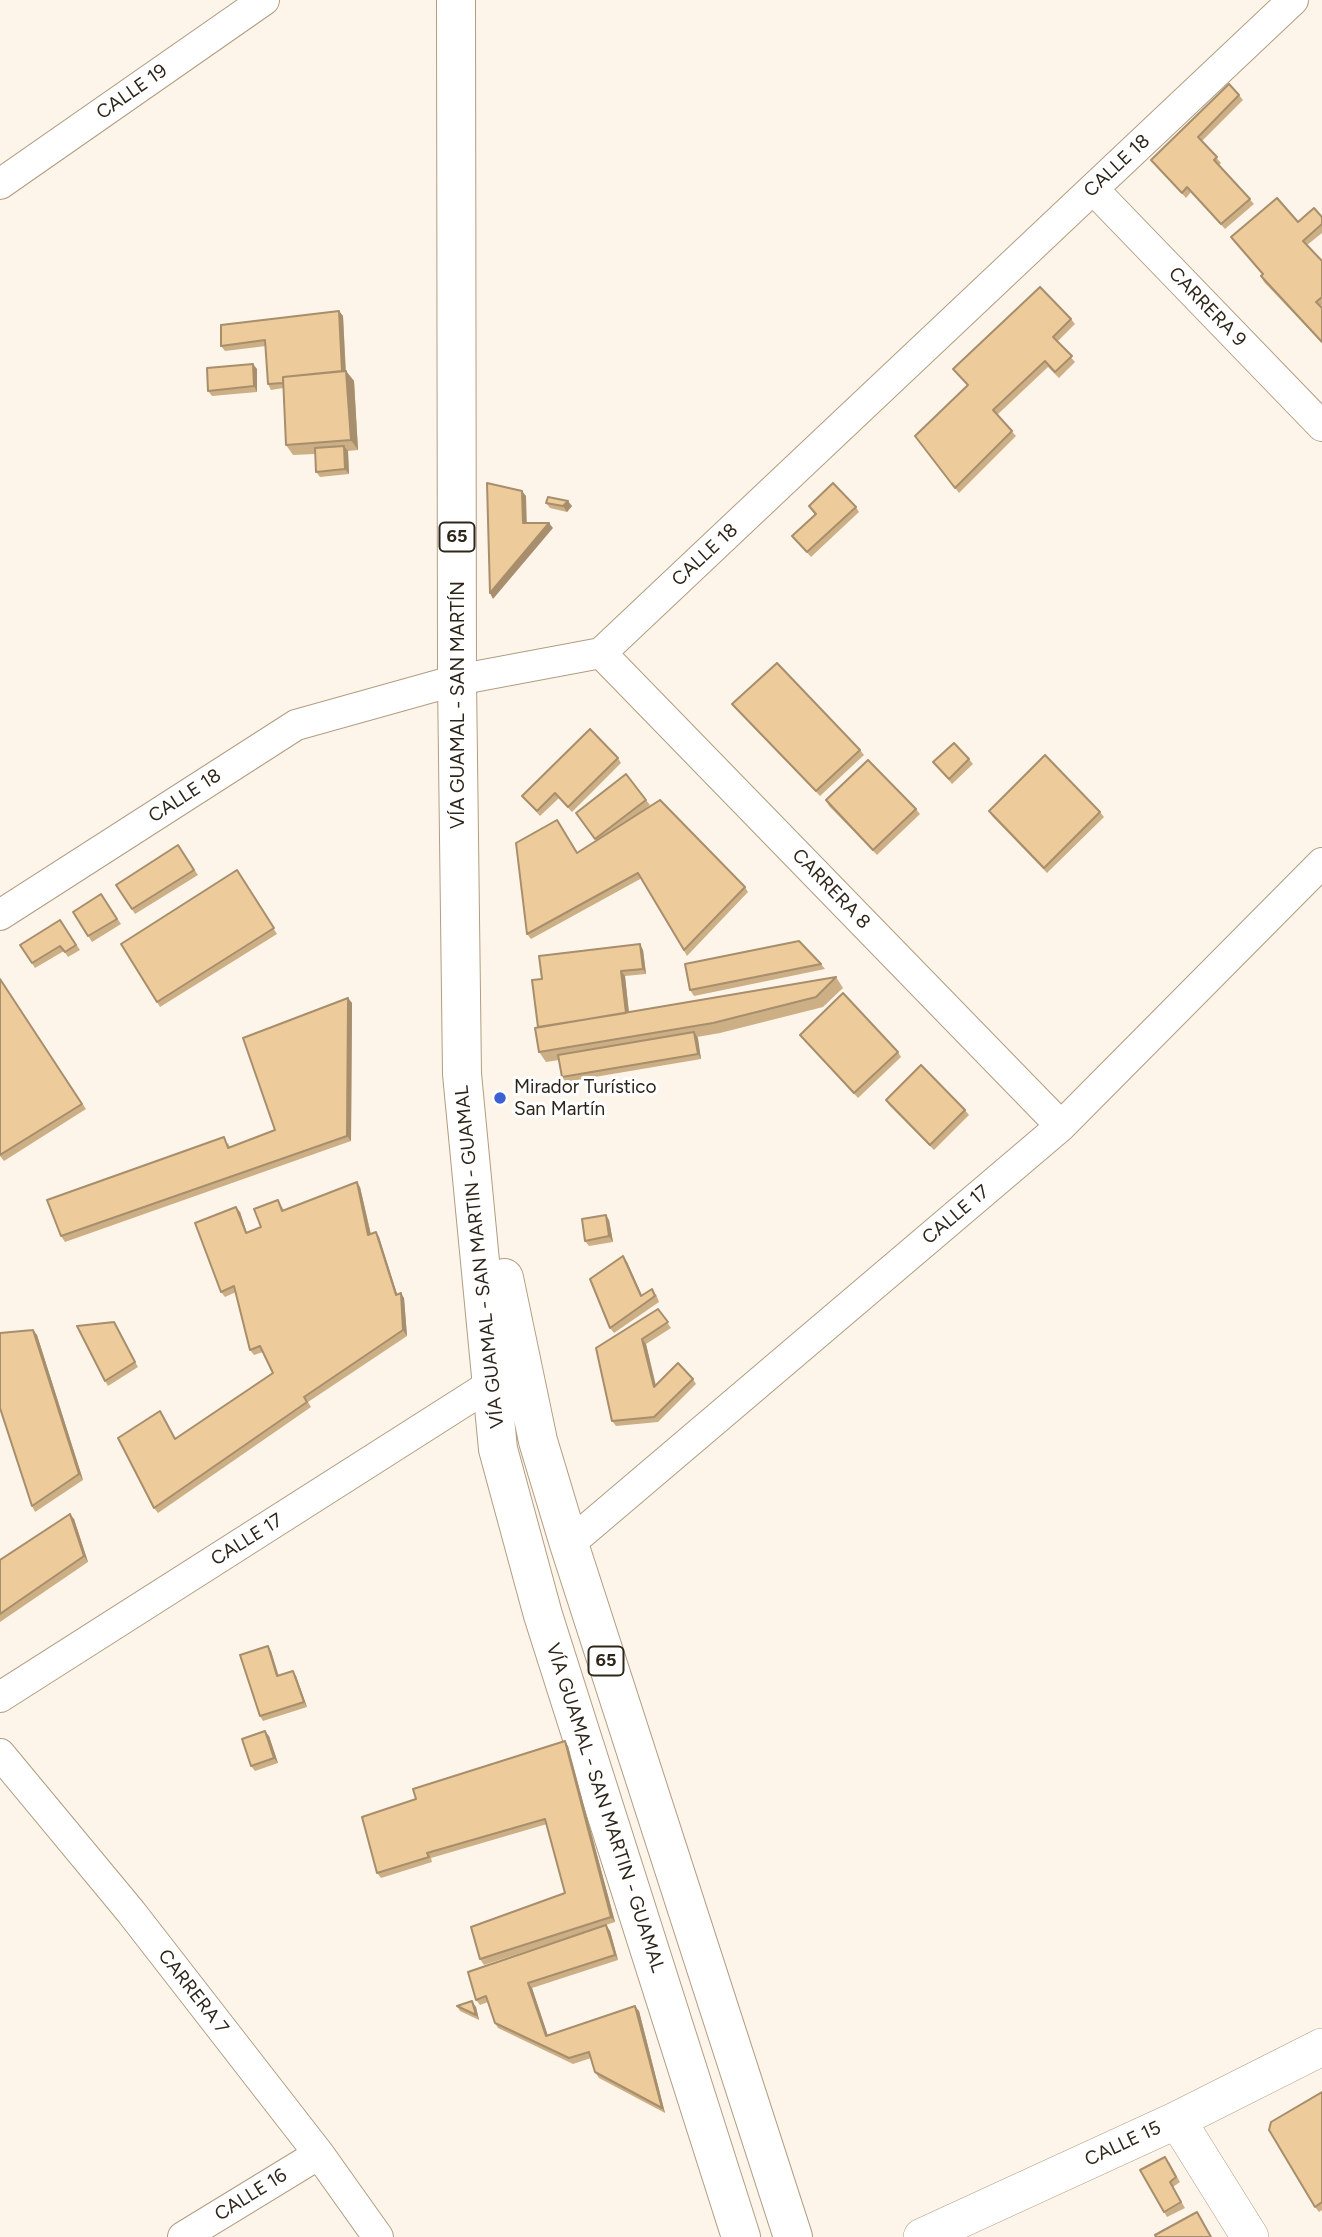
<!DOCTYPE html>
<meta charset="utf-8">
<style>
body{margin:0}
canvas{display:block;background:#fef5ea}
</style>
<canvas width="1322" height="2237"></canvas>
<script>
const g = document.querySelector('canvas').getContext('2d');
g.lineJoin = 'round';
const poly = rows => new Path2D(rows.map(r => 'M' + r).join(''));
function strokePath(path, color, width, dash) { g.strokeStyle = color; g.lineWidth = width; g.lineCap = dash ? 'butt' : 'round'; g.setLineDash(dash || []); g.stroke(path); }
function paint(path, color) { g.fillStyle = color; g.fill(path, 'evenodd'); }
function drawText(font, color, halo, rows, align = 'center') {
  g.font = font + ' Figtree,sans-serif'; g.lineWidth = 6; g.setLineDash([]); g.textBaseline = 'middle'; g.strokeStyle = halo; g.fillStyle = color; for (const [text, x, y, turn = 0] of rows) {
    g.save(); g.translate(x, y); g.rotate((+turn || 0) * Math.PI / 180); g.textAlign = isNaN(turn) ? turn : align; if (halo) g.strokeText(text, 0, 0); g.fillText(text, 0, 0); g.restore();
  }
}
const minor = poly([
 [0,184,264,0],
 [1093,189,1322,426],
 [601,653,1061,1126],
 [0,915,296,725,457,680,601,653,1293,0],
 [569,1544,1061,1126,1322,863],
 [0,1697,493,1383],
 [0,1754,131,1912,319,2154,378,2237],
 [183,2237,319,2154]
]);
const tertiary = poly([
 [1177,2120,1250,2237],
 [922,2237,1177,2120,1322,2047]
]);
const primary = poly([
 [456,0,457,680,462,1074,498,1449,543,1615,741,2237],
 [504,1278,538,1441,569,1544,793,2237]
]);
const wall = poly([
 [1239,95,1243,100,1202,141,1221,163,1219,165,1254,204,1225,229,1191,192,1186,198,1151,160],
 [1322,217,1322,233,1307,245,1322,261,1322,305,1321,307,1322,308,1322,343,1264,282,1261,276,1263,274,1231,237],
 [339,311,343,316,346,371,354,381,358,450,348,451,349,474,320,477,316,472,315,454,293,455,286,445,283,388,271,390,268,384,266,346,225,351,221,346],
 [1071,319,1075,324,1057,342,1075,362,1059,378,1048,367,997,415,1016,436,959,493,915,436,968,386,953,369],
 [257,369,257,392,212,396,208,391],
 [546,503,572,506,567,512,550,508],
 [809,506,856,507,859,512,811,557,792,536,815,515],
 [732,704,860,750,864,755,820,796,736,709],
 [618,758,621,763,572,812,559,798,540,816,522,796],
 [969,759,973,764,952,784,933,762],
 [626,774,650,805,634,817,745,887,748,892,687,956,642,878,531,939,527,934,578,853,597,841,576,813],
 [826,800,916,809,920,814,877,855,829,806],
 [989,811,1100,812,1104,817,1047,873,992,816],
 [178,845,198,875,135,914,116,885],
 [237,870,277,934,160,1007,121,944],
 [101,894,121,924,92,942,73,912],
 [60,920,80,950,68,957,64,951,35,968,20,945],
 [643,950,646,974,625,976,629,1012,836,977,843,988,823,1007,720,1033,697,1037,701,1059,565,1082,562,1077,559,1060,546,1062,539,1052,538,1027,542,979],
 [821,964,825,969,694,996,690,990],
 [0,979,86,1109,4,1161,0,1156],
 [348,998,352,1003,351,1141,65,1242,61,1236,228,1143,230,1147,275,1130],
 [800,1035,898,1052,901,1057,858,1098],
 [886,1100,965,1110,969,1115,934,1150,889,1105],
 [360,1187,371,1234,376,1232,379,1237,397,1294,404,1298,407,1336,308,1402,311,1407,158,1513,154,1508,163,1416,176,1439,273,1373,263,1352,254,1355,250,1350,236,1292,225,1297,221,1292,240,1212,247,1233,261,1227,278,1200,284,1210],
 [609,1220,613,1242,589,1246,585,1241],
 [627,1262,642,1296,656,1294,659,1302,614,1333,610,1328],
 [658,1309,671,1328,646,1344,656,1385,693,1379,696,1384,658,1422,616,1426,612,1421,596,1348],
 [114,1322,138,1367,108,1386,105,1381],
 [33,1330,37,1335,83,1480,35,1512,32,1506],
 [74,1519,88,1562,0,1622,0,1560],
 [271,1651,279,1676,296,1676,307,1707,263,1721,260,1716],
 [269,1736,278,1763,255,1771,251,1766],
 [568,1746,615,1922,484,1965,480,1959,565,1893,547,1824,431,1858,432,1862,381,1878,377,1873,416,1799],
 [606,1925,610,1931,618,1960,532,1988,548,2036,639,2011,665,2113,599,2078,595,2072,591,2058,573,2064,498,2028,495,2023,488,2002,480,2005,476,2000],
 [457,2006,476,2007,479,2020,460,2011],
 [1322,2092,1322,2210,1319,2212,1315,2207],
 [1169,2162,1180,2182,1173,2187,1185,2208,1167,2217,1164,2212]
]);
const shadedWall = poly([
 [339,311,343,316,346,382,343,377],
 [253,364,257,369,257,392,254,386],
 [346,371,354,381,358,450,351,440],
 [344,446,348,451,349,474,345,469],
 [522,491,526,496,527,529,523,523],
 [568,501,572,506,567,512,563,506],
 [549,523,553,528,493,599,490,593],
 [640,944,643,950,646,974,643,969],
 [621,971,625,976,630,1024,626,1019],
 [348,998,352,1003,351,1141,347,1136],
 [694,1032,698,1038,701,1059,698,1054],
 [357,1182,360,1187,372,1240,368,1235],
 [236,1207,240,1212,249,1239,246,1233],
 [606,1215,609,1220,613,1242,609,1236],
 [376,1232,379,1237,399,1300,396,1295],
 [623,1256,627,1262,645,1302,641,1296],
 [401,1293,404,1298,407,1336,403,1330],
 [33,1330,37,1335,83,1480,79,1474],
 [642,1339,646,1344,657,1392,654,1387],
 [70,1514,74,1519,88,1562,84,1556],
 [268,1646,271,1651,280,1682,277,1676],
 [293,1671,296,1676,307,1707,304,1702],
 [265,1731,269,1736,278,1763,274,1758],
 [565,1741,568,1746,615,1922,611,1917],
 [606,1925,610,1931,618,1960,615,1955],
 [528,1983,532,1988,550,2042,546,2036],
 [472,2001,476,2007,479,2020,476,2015],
 [635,2006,639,2011,665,2113,662,2108]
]);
const building = poly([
 [1229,84,1239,95,1198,137,1217,157,1214,160,1250,199,1221,224,1187,187,1182,193,1151,160,1229,84],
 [1277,198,1298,222,1314,208,1322,217,1322,224,1303,241,1322,261,1322,297,1316,302,1322,308,1322,342,1261,276,1263,274,1231,237,1277,198],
 [1040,287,1071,319,1053,337,1072,356,1055,372,1045,361,993,410,1012,431,955,488,915,436,968,385,953,369,1040,287],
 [339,311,342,371,283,377,283,383,268,384,265,340,221,346,221,325,339,311],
 [253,364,254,386,208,391,207,368,253,364],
 [346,371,351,440,286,445,283,377,346,371],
 [344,446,345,469,316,472,315,448,344,446],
 [487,483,522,491,523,523,549,523,490,593,487,483],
 [833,483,856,507,807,552,792,536,816,514,809,506,833,483],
 [548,497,568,501,563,506,546,503,548,497],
 [777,663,860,750,816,791,732,704,777,663],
 [590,729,618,758,568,807,555,793,537,811,522,796,590,729],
 [954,743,969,759,949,779,933,762,954,743],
 [1045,755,1100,812,1044,868,989,811,1045,755],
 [868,760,916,809,873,850,826,800,868,760],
 [626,774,646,800,595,839,576,813,626,774],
 [660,800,745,887,684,950,638,873,527,934,516,843,557,820,577,853,660,800],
 [178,845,194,870,132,909,116,885,178,845],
 [237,870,274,928,157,1002,121,944,237,870],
 [101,894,117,919,88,936,73,912,101,894],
 [60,920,76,945,65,952,60,946,32,963,20,945,60,920],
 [799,941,821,964,690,990,685,964,799,941],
 [640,944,643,969,621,971,626,1013,538,1027,532,980,542,979,539,956,640,944],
 [836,977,816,997,713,1023,539,1052,535,1028,836,977],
 [0,979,82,1104,0,1155,0,979],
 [843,993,898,1052,854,1093,800,1035,843,993],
 [348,998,347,1136,61,1236,47,1200,224,1137,228,1148,275,1130,243,1038,348,998],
 [694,1032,698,1054,562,1077,558,1055,694,1032],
 [921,1065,965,1110,930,1145,886,1100,921,1065],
 [357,1182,368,1235,376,1232,396,1295,401,1293,403,1330,304,1397,307,1402,154,1508,118,1438,160,1411,175,1439,273,1373,260,1346,250,1350,234,1286,221,1292,195,1223,236,1207,246,1233,261,1227,254,1209,278,1200,282,1211,357,1182],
 [606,1215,609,1236,585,1241,582,1219,606,1215],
 [623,1256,641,1296,652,1289,655,1296,610,1328,590,1279,623,1256],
 [658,1309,668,1322,642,1339,654,1387,678,1363,693,1379,654,1417,612,1421,596,1348,658,1309],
 [114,1322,135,1362,105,1381,77,1326,114,1322],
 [33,1330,79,1474,32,1506,0,1408,0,1333,33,1330],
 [70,1514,84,1556,0,1614,0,1560,70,1514],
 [268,1646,277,1676,293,1671,304,1702,260,1716,240,1655,268,1646],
 [265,1731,274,1758,251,1766,242,1739,265,1731],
 [565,1741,611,1917,480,1959,471,1927,565,1893,545,1819,427,1853,429,1857,377,1873,362,1817,416,1799,413,1789,565,1741],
 [606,1925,615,1955,528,1983,546,2036,635,2006,662,2108,595,2072,589,2052,569,2058,495,2023,486,1996,476,2000,468,1972,606,1925],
 [472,2001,476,2015,457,2006,472,2001],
 [1322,2092,1322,2202,1315,2207,1269,2130,1271,2122,1322,2092],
 [1165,2157,1176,2177,1170,2182,1181,2202,1164,2212,1140,2170,1165,2157],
 [1197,2212,1211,2237,1156,2237,1155,2235,1197,2212]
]);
const markers = [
 [500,1098,7,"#3b61d2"]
];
const shields = [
 [457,537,35],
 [606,1661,35]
];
const shieldNames = [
 ["65",457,537],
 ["65",606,1661]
];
const streetNames = [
 ["CALLE 19",132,92,-35],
 ["CALLE 18",1117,166,-43],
 ["CARRERA 9",1207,307,46],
 ["CALLE 18",705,555,-43],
 ["VÍA GUAMAL - SAN MARTÍN",458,705,-90],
 ["CALLE 18",185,796,-33],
 ["CARRERA 8",831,889,46],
 ["CALLE 17",956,1215,-40],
 ["VÍA GUAMAL - SAN MARTIN - GUAMAL",480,1257,-96],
 ["CALLE 17",247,1540,-32],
 ["VÍA GUAMAL - SAN MARTIN - GUAMAL",605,1808,72],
 ["CARRERA 7",193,1992,52],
 ["CALLE 15",1123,2144,-25],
 ["CALLE 16",251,2195,-32]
];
const poiNames = [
 ["Mirador Turístico",514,1087],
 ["San Martín",514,1109]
];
strokePath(minor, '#b19d82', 32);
strokePath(tertiary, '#b19d82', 38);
strokePath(primary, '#b19d82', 40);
strokePath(minor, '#fff', 30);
strokePath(tertiary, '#fff', 37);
strokePath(primary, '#fff', 38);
paint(wall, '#cdaf85');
paint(shadedWall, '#a78e6c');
paint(building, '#eecb9b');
strokePath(building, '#a78e6c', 2);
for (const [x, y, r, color] of markers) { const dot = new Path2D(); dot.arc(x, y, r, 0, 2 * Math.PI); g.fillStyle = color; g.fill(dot); strokePath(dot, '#fff', 2.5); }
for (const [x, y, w] of shields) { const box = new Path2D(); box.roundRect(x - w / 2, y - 14.5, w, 29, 5); g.fillStyle = '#fff'; g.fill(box); strokePath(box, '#2e261b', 2); }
drawText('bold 18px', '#2e261b', null, shieldNames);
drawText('19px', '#2e261b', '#fff', streetNames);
drawText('19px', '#2e261b', '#fff', poiNames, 'left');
</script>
